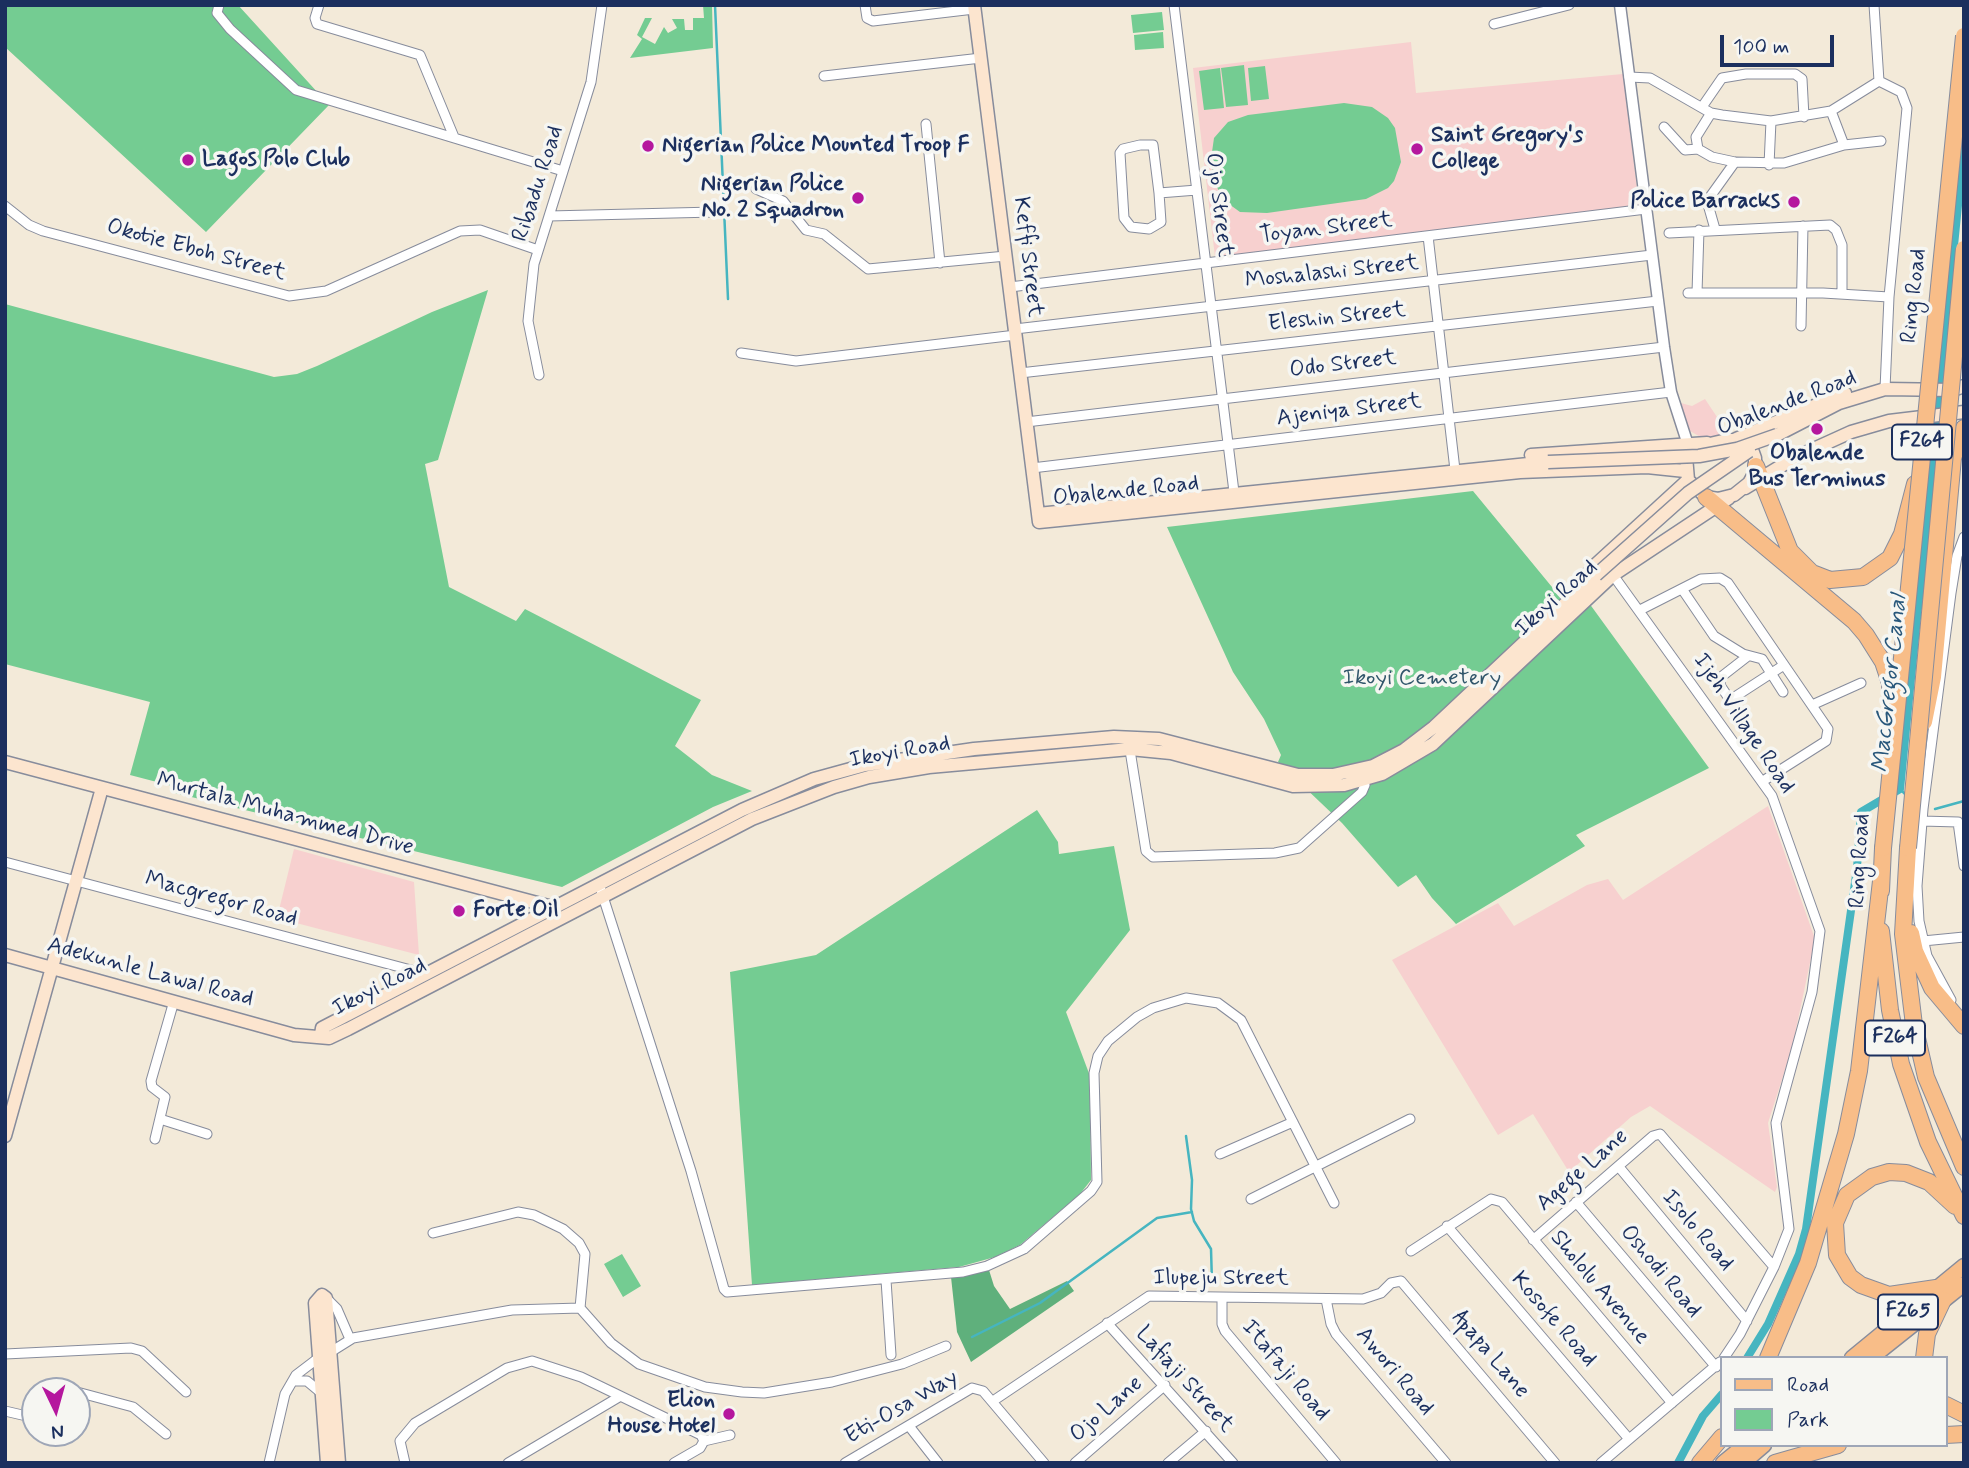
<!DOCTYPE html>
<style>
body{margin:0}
#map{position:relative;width:1969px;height:1468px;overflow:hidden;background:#f3ead9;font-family:Mynerve,sans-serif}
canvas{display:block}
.frame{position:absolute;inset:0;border:7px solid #1b2f5e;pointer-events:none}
.legend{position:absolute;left:1720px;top:1356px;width:228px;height:91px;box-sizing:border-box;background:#f6f6f2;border:2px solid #9ea6b7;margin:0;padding:9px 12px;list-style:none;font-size:21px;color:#1b2f5e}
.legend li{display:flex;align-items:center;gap:14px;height:35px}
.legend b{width:35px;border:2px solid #9ea6b7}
.north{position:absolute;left:21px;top:1377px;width:70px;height:70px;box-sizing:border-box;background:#f6f6f2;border:2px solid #9ea6b7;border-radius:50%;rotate:175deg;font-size:19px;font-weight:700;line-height:28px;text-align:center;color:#1b2f5e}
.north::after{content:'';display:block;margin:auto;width:24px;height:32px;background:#b5179e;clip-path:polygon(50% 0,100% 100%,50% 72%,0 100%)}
.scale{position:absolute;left:1720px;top:35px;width:114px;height:32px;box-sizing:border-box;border:4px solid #1b2f5e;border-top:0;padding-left:9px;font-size:21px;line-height:24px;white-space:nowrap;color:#1b2f5e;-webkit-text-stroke:5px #f6f6f2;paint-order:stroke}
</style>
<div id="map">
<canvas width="1969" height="1468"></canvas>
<div class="frame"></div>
<ul class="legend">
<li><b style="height:9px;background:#f8bd88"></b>Road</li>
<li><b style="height:19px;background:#74cc92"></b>Park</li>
</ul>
<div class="north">N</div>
<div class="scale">100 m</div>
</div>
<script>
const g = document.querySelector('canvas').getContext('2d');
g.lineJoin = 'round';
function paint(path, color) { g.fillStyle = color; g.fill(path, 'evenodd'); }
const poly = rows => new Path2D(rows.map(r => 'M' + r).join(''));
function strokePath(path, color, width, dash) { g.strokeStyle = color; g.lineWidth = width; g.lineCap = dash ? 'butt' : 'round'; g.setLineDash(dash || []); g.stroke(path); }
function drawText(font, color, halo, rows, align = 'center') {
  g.font = font + ' Mynerve,sans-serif'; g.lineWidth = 7; g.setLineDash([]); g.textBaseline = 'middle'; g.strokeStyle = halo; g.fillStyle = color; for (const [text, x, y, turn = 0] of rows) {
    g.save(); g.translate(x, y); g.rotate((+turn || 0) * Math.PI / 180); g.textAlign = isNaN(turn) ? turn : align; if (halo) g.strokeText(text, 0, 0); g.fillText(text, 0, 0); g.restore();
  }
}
const built = poly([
 [1411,42,1416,93,1623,74,1639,205,1215,257,1193,68],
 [1705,399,1729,435,1704,439,1690,431,1677,402,1692,406],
 [1768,806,1815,939,1792,1048,1768,1123,1777,1187,1775,1192,1650,1106,1631,1117,1569,1172,1533,1114,1498,1135,1392,960,1498,903,1514,926,1587,885,1608,879,1623,900],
 [294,849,414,882,419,955,277,918]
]);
const green = poly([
 [5,5,238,5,329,105,206,232,5,47],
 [703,5,712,5,713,48,630,58,642,39,637,35,645,18,652,18,642,37,655,44,664,27,668,33,677,28,672,19,684,19,685,30,693,30,693,18,704,18],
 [1162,12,1164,30,1133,33,1131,15],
 [1163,32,1164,48,1135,50,1134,35],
 [1244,65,1248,105,1226,107,1221,68],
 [1265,66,1269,99,1251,101,1248,68],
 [1220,68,1224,108,1204,110,1199,71],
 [1344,103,1372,107,1388,118,1395,128,1401,162,1394,181,1388,188,1366,199,1267,213,1240,212,1222,199,1213,177,1211,159,1214,138,1228,122,1248,115],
 [488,290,438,460,425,464,449,587,516,621,525,609,701,700,675,746,712,775,752,791,713,807,562,887,175,793,176,787,130,775,150,702,5,664,5,304,274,377,297,374,317,366,432,312],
 [1473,491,1575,615,1589,603,1709,768,1576,835,1585,846,1456,924,1432,898,1416,875,1398,887,1342,823,1278,762,1281,755,1264,719,1233,672,1167,527],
 [1037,810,1058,842,1059,854,1114,846,1130,930,1066,1012,1090,1076,1091,1180,1080,1194,1020,1245,995,1257,959,1267,752,1285,730,972,816,955],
 [622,1254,641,1286,623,1297,604,1264]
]);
const forest = poly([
 [989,1270,994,1286,1010,1309,1067,1281,1074,1291,971,1362,957,1332,951,1277]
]);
const stream = poly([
 [715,5,728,299],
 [1900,789,1907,796],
 [1935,809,1964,801],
 [1186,1136,1192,1180,1191,1209,1194,1221,1211,1249,1212,1283],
 [972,1337,1040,1303,1157,1218,1192,1212]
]);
const canal = poly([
 [1747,1358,1768,1324,1799,1254,1806,1229,1857,868,1861,812,1900,789,1964,145],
 [1678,1463,1703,1416,1722,1394]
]);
const minor = poly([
 [219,5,217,13,230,29,296,90,563,171],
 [319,5,315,18,317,24,420,55,454,137],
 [865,5,867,18,873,21,974,9],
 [1174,5,1234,492],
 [1494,24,1569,5],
 [824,76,981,58],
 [1629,77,1650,78,1711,113,1722,115,1771,121,1831,111,1879,81,1874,5],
 [1879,81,1901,92,1907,108,1889,297,1885,389],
 [1702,107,1722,78,1746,74,1795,74,1802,79,1804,117],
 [1831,111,1844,145],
 [1711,113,1696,137,1698,149,1712,157,1735,162,1784,163,1844,145,1881,141],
 [926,124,940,263],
 [1664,127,1685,150,1698,149],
 [1140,145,1153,145,1159,193,1161,222,1149,229,1131,227,1124,218,1120,153,1123,149,1140,145],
 [1769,165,1771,121],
 [756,189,783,201,806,230,824,234,868,269,1006,256],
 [1159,193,1197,190],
 [5,206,29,225,43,231,289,296,326,291,460,231,480,230,538,250],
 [549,216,715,212],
 [1715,229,1707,201,1735,162],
 [1669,233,1830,225,1836,230,1842,245,1842,293],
 [1428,236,1455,470],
 [1010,287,1646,209],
 [1688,293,1823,293,1889,297],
 [1697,293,1699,230],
 [1801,326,1803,226],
 [1015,329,1652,255],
 [741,353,796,361,1016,335],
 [1020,373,1658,301],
 [539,375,528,321,534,264,591,82,602,5],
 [1026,422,1664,347],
 [1032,468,1671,392],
 [1613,575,1772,796,1820,931,1812,992,1776,1123,1789,1229,1774,1267,1740,1334,1724,1358],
 [1682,589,1714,636,1743,654,1762,659,1783,692],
 [1640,610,1701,579,1720,578,1728,583,1828,729,1826,741,1763,781],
 [1748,656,1721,677,1720,685,1730,700,1784,665],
 [1812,705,1861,683],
 [1129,744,1146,851,1153,857,1275,853,1299,848,1362,792,1365,785,1360,775],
 [1922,821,1958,822,1964,866],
 [5,862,426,974],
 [599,884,691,1171,724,1289,727,1292,963,1272,987,1266,1024,1249,1091,1191,1097,1182,1094,1073,1098,1056,1108,1041,1137,1017,1153,1008,1186,998,1218,1003,1241,1020,1334,1203],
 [1923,941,1964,937],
 [1951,1000,1927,956,1919,921,1917,886,1923,809,1951,593,1957,556,1964,537],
 [160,1119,207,1134],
 [155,1139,165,1097,152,1087,151,1081,174,1001],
 [1220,1154,1293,1122],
 [1619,1167,1747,1321],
 [1251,1199,1410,1119],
 [1576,1202,1716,1367],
 [1447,1226,1629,1439],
 [433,1233,518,1212,534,1215,563,1229,579,1243,585,1254,580,1308],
 [1533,1240,1653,1136,1660,1134,1774,1267],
 [1411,1251,1491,1199,1502,1202,1672,1403],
 [886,1280,891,1355],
 [326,1298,337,1309,350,1339],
 [1222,1298,1222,1324,1225,1331,1336,1463],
 [1326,1299,1331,1324,1336,1334,1446,1463],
 [580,1308,611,1343,639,1364,705,1387,742,1392,764,1393,832,1382,902,1364,946,1346],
 [1107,1323,1233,1463],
 [329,1353,353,1338,512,1310,580,1308],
 [5,1354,131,1348,142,1351,186,1392],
 [293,1381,307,1381,319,1391],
 [77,1392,133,1407,166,1434],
 [993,1401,1149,1296,1363,1299,1381,1293,1391,1283,1401,1281,1555,1463],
 [5,1411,35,1418],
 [909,1426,938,1463],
 [704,1441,730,1435],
 [269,1463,285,1394,296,1375,317,1359],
 [405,1463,400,1441,415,1423,507,1368,532,1361,581,1377,701,1435,704,1441,700,1448,674,1463],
 [508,1463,619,1397],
 [845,1463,972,1388,983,1391,1044,1463],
 [1075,1463,1165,1385],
 [1168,1463,1206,1431],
 [1601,1463,1720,1362]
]);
const tertiary = poly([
 [1620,5,1664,347,1671,392,1690,451]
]);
const secondary = poly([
 [974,5,1038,514],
 [1777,435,1839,403,1885,389,1953,390,1964,386],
 [1736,439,1845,393],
 [1727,440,1743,440,1750,444,1755,458,1755,472,1749,483,1734,495,1718,499,1706,497,1688,480,1686,456,1697,447,1727,440],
 [1531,455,1707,443],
 [1548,462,1038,514,1039,522,1069,519,1520,472,1647,467,1685,471],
 [1745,488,1796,457,1851,432,1889,421,1964,412],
 [1596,575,1434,727,1404,750,1373,766,1333,775,1298,775,1159,739,1114,737,974,749,865,765,814,779,742,810,322,1028,321,1035,329,1038,348,1029,752,819,834,787,869,777,929,767,1130,749,1171,753,1293,786,1344,785,1382,774,1433,744,1613,575,1729,498],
 [1585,579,1592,568,1688,480],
 [5,762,556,908],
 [5,955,294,1035,329,1038],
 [5,1136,102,788],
 [327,1463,315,1303,322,1295,326,1298,339,1463]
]);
const primary = poly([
 [1852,1358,1964,1266],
 [1871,1358,1964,1284],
 [1723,1463,1745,1445],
 [1743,1463,1764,1445]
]);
const motorway = poly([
 [1756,466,1790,551,1812,573,1830,580,1863,577,1890,558,1902,534,1915,484],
 [1706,497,1854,621,1866,635,1883,662,1890,683,1891,716],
 [1924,722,1933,677,1953,458,1964,428],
 [1908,848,1903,934,1914,1025,1926,1077,1964,1167],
 [1881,891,1883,848],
 [1881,931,1890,1010,1901,1064,1928,1142,1964,1216],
 [1911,933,1915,951,1932,988,1964,1026],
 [1936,1288,1889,1295,1861,1285,1850,1277,1837,1255,1835,1223,1847,1195,1872,1177,1889,1172,1906,1173,1929,1182,1955,1206],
 [1768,1358,1808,1263,1846,1134,1859,1071,1881,881],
 [1924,1358,1927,1334,1943,1300],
 [1946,1405,1964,1414],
 [1946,1435,1964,1434],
 [1700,1463,1722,1437],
 [1775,1463,1838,1445]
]);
const secondaryBridge = poly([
 [1548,462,1699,456,1737,449,1777,435],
 [1596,575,1688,493,1749,451]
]);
const motorwayBridge = poly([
 [1883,848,1964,36],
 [1908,848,1964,249]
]);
const markers = [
 [648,146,7,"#b5179e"],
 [1417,149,7,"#b5179e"],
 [188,160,7,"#b5179e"],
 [858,198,7,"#b5179e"],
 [1794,202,7,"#b5179e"],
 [1817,429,7,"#b5179e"],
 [459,911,7,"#b5179e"],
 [729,1414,7,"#b5179e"]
];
const shields = [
 [1922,442,60],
 [1895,1038,60],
 [1908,1312,60]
];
const shieldNames = [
 ["F264",1922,442],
 ["F264",1895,1038],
 ["F265",1908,1312]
];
const poiNames = [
 ["Saint Gregory's",1431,136],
 ["College",1431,162],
 ["Nigerian Police Mounted Troop F",662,146],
 ["Lagos Polo Club",202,160],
 ["Nigerian Police",844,185,"right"],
 ["No. 2 Squadron",844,211,"right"],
 ["Police Barracks",1780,202,"right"],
 ["Obalende",1817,454,"center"],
 ["Bus Terminus",1817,480,"center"],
 ["Forte Oil",473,911],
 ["Elion",715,1401,"right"],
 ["House Hotel",715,1427,"right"]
];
const streetNames = [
 ["Ribadu Road",539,184,-72],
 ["Ojo Street",1218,205,83],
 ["Toyan Street",1326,229,-7],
 ["Okotie Eboh Street",196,251,15],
 ["Keffi Street",1027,257,83],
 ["Moshalashi Street",1332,273,-6],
 ["Ring Road",1915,296,-84],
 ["Eleshin Street",1337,318,-6],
 ["Odo Street",1343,365,-7],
 ["Obalende Road",1787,404,-21],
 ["Ajeniya Street",1349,411,-7],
 ["Obalende Road",1126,492,-6],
 ["Ikoyi Road",1557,599,-42],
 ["Ijeh Village Road",1743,724,56],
 ["Ikoyi Road",900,753,-10],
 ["Murtala Muhammed Drive",285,815,15],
 ["Ring Road",1861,861,-87],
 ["Macgregor Road",221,900,15],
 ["Adekunle Lawal Road",150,973,15],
 ["Ikoyi Road",380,988,-27],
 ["Agege Lane",1583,1171,-41],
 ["Isolo Road",1697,1231,50],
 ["Oshodi Road",1660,1272,50],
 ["Ilupeju Street",1221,1279],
 ["Shololu Avenue",1599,1288,50],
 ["Kosofe Road",1553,1320,49],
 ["Apapa Lane",1490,1355,50],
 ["Itafaji Road",1285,1371,50],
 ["Awori Road",1394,1372,50],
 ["Lafiaji Street",1184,1380,48],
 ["Eti-Osa Way",902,1408,-30],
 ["Ojo Lane",1107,1410,-41]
];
const parkNames = [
 ["Ikoyi Cemetery",1422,679]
];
const waterNames = [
 ["MacGregor Canal",1891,684,-84]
];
paint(built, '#f7d0cf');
paint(green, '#74cc92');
paint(forest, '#5fb07c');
strokePath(stream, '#46b5c0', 2.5);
strokePath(canal, '#46b5c0', 8);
strokePath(minor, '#878c9c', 11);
strokePath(tertiary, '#878c9c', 13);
strokePath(secondary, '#878c9c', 15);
strokePath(primary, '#878c9c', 17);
strokePath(motorway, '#878c9c', 18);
strokePath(minor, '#fff', 9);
strokePath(tertiary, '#fff', 10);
strokePath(secondary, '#fce5cf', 12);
strokePath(primary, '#f8bd88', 14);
strokePath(motorway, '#f8bd88', 16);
strokePath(secondaryBridge, '#878c9c', 15, []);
strokePath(motorwayBridge, '#878c9c', 18, []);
strokePath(secondaryBridge, '#fce5cf', 12);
strokePath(motorwayBridge, '#f8bd88', 16);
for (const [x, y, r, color] of markers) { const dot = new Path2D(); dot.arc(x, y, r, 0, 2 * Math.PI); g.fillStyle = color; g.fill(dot); strokePath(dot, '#f6f6f2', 2.5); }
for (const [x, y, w] of shields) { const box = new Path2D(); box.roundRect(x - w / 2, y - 17.5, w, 35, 5); g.fillStyle = '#f6f6f2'; g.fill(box); strokePath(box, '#1b2f5e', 2); }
drawText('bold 21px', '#1b2f5e', null, shieldNames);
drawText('bold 23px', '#1b2f5e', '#f6f6f2', poiNames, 'left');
drawText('23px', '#1b2f5e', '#f6f6f2', streetNames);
drawText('23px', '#31566b', '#f6f6f2', parkNames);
drawText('italic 24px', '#28577b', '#f6f6f2', waterNames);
</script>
